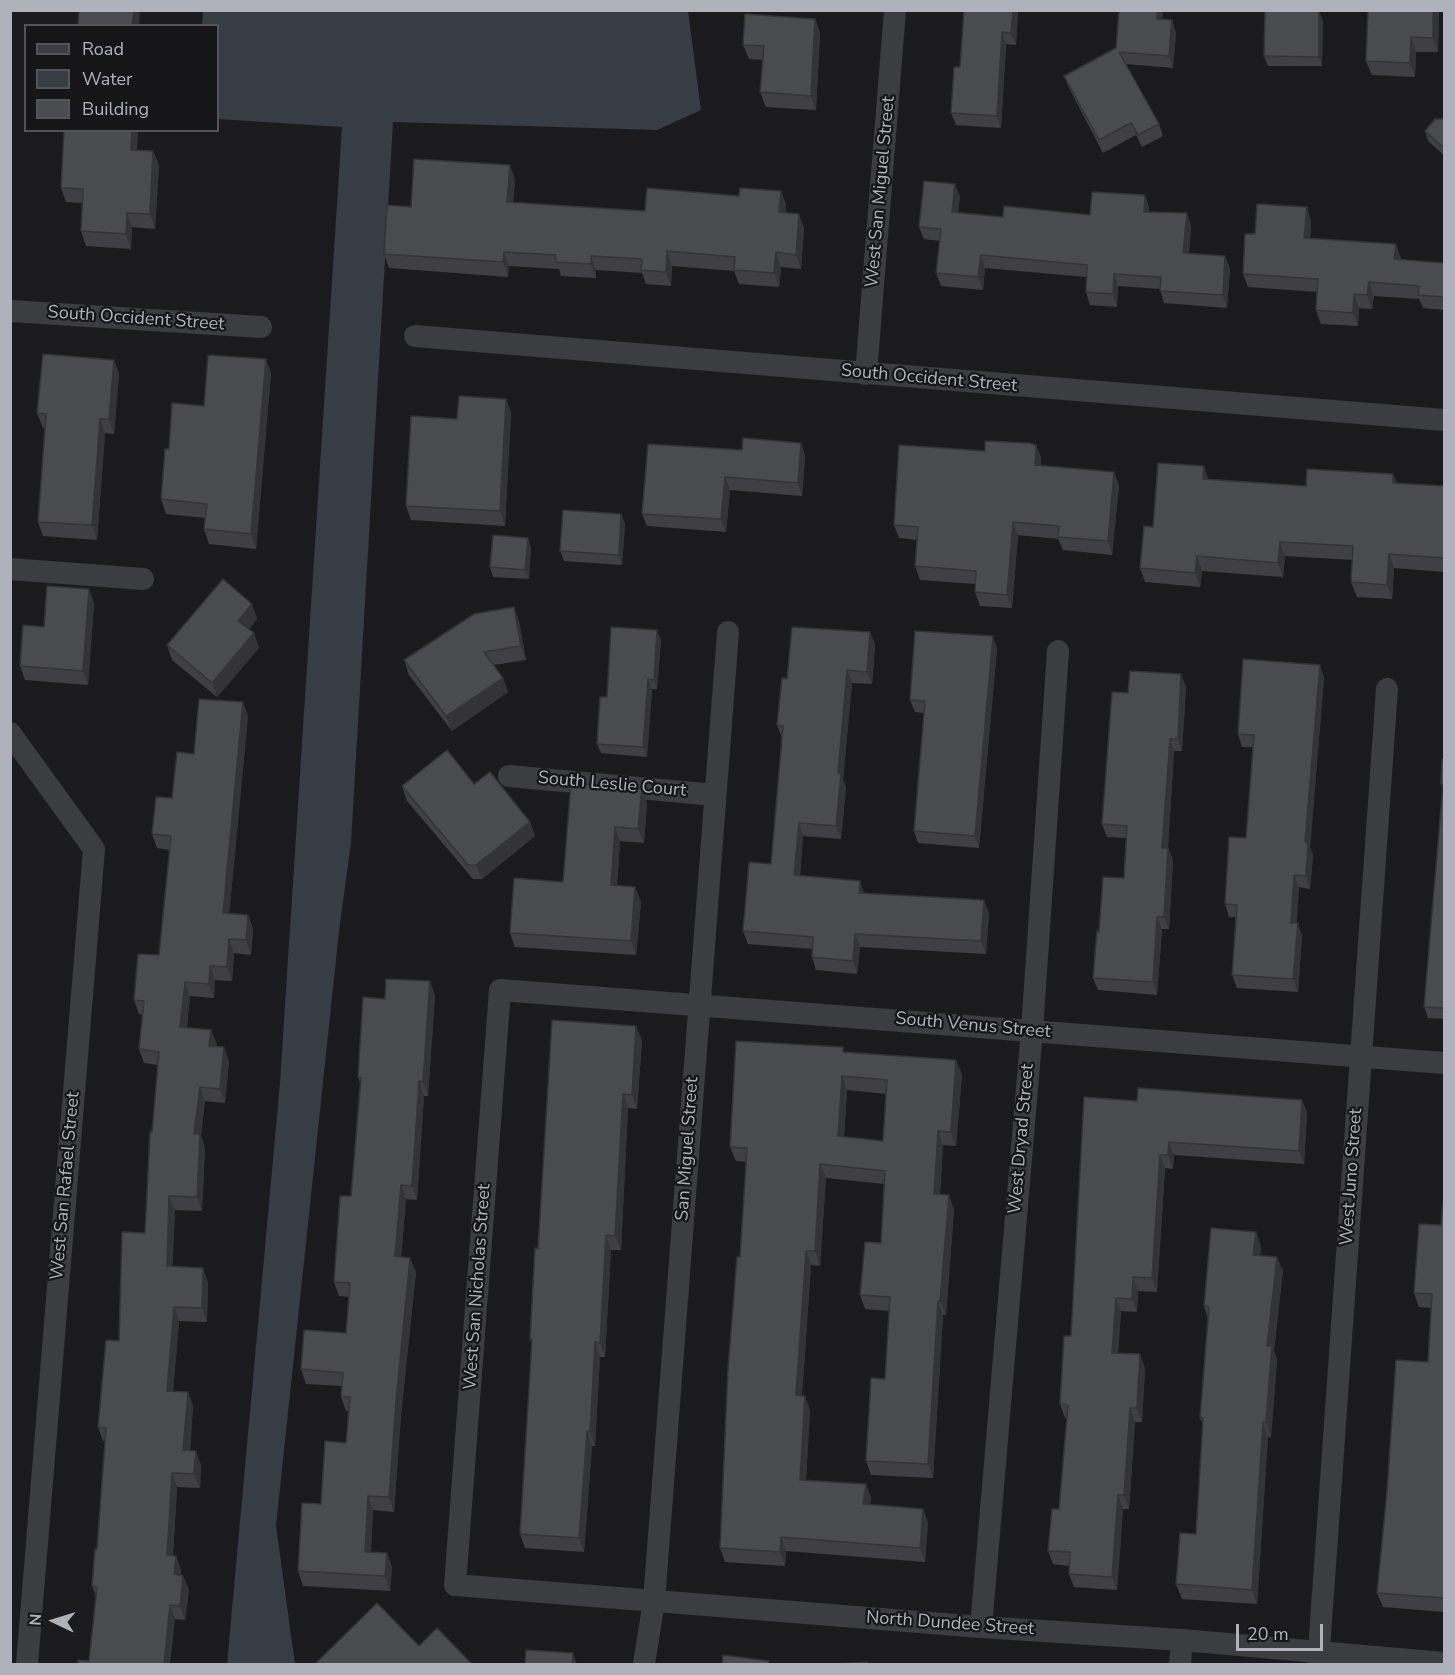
<!DOCTYPE html>
<style>
body{margin:0}
#map{position:relative;width:1455px;height:1675px;overflow:hidden;background:#1b1b1d;font-family:"Nunito Sans",sans-serif}
canvas{display:block}
.frame{position:absolute;inset:0;border:12px solid #afb2bb;pointer-events:none}
.legend{position:absolute;left:24px;top:24px;width:195px;height:108px;box-sizing:border-box;background:#161618;border:2px solid #535459;margin:0;padding:8px 10px;list-style:none;font-size:18px;color:#afb2bb}
.legend li{display:flex;align-items:center;gap:12px;height:30px}
.legend b{width:30px;border:2px solid #535459}
.north{position:absolute;left:24px;top:1591px;width:60px;height:60px;-webkit-text-stroke:4px #161618;paint-order:stroke;rotate:274deg;font-size:16px;font-weight:700;line-height:24px;text-align:center;color:#afb2bb}
.north::after{content:'';display:block;margin:auto;width:21px;height:27px;background:#afb2bb;clip-path:polygon(50% 0,100% 100%,50% 72%,0 100%)}
.scale{position:absolute;left:1236px;top:1624px;width:87px;height:27px;box-sizing:border-box;border:3px solid #afb2bb;border-top:0;padding-left:8px;font-size:18px;line-height:21px;white-space:nowrap;color:#afb2bb;-webkit-text-stroke:4px #161618;paint-order:stroke}
</style>
<div id="map">
<canvas width="1455" height="1675"></canvas>
<div class="frame"></div>
<ul class="legend">
<li><b style="height:8px;background:#3c3d41"></b>Road</li>
<li><b style="height:16px;background:#363d45"></b>Water</li>
<li><b style="height:16px;background:#4a4b4f"></b>Building</li>
</ul>
<div class="north">N</div>
<div class="scale">20 m</div>
</div>
<script>
const g = document.querySelector('canvas').getContext('2d');
g.lineJoin = 'round';
function paint(path, color) { g.fillStyle = color; g.fill(path, 'evenodd'); }
const poly = rows => new Path2D(rows.map(r => 'M' + r).join(''));
function strokePath(path, color, width, dash) { g.strokeStyle = color; g.lineWidth = width; g.lineCap = dash ? 'butt' : 'round'; g.setLineDash(dash || []); g.stroke(path); }
function drawText(font, color, halo, rows, align = 'center') {
  g.font = font + ' "Nunito Sans",sans-serif'; g.lineWidth = 4.5; g.setLineDash([]); g.textBaseline = 'middle'; g.strokeStyle = halo; g.fillStyle = color; for (const [text, x, y, turn = 0] of rows) {
    g.save(); g.translate(x, y); g.rotate((+turn || 0) * Math.PI / 180); g.textAlign = isNaN(turn) ? turn : align; if (halo) g.strokeText(text, 0, 0); g.fillText(text, 0, 0); g.restore();
  }
}
const water = poly([
 [203,10,688,11,701,110,657,130,393,122,351,843,339,931,276,1526,295,1664,227,1664,280,1083,342,127,218,119,218,26,202,26]
]);
const street = poly([
 [10,311,261,327],
 [415,336,1444,420],
 [866,374,895,10],
 [10,569,143,579],
 [10,733,94,849,27,1664],
 [509,776,715,795],
 [1444,1063,500,990,455,1585,981,1627,1182,1640,1444,1663],
 [981,1627,1032,1030,1058,651],
 [644,1664,654,1601,728,632],
 [1180,1664,1182,1640],
 [1318,1664,1387,689]
]);
const wall = poly([
 [964,10,1018,10,1016,45,1006,44,1001,128,956,125,951,113,960,67],
 [1119,10,1163,10,1162,20,1172,20,1176,33,1173,68,1126,64,1159,124,1163,136,1142,147,1136,135,1103,153,1069,88,1064,76,1116,48],
 [1439,10,1438,52,1416,52,1415,77,1372,75,1366,61],
 [815,19,820,33,816,110,766,107,760,92,763,60,749,59,743,45],
 [1323,21,1322,66,1268,66,1264,56],
 [1444,119,1444,155,1428,141,1425,131],
 [64,130,138,130,137,150,153,151,159,165,155,229,132,227,131,249,86,246,81,231,83,203,66,202,61,188],
 [510,165,515,180,513,202,645,211,739,196,781,191,786,205,785,213,804,228,801,269,781,267,779,287,739,284,734,271,672,266,671,286,646,284,642,273,596,270,596,278,561,276,559,269,509,266,508,277,389,268,384,254,411,207],
 [1145,195,1149,208,1149,212,1191,226,1189,253,1230,268,1227,308,1164,303,1160,289,1118,286,1117,307,1090,305,1086,292,1086,277,985,268,983,290,941,286,936,273,940,241,924,239,919,227,960,196,958,213,1003,217,1090,215],
 [1311,221,1310,239,1401,258,1401,260,1444,263,1444,310,1423,308,1419,299,1374,296,1372,309,1359,308,1358,326,1321,324,1316,310,1317,292,1248,287,1243,274,1255,234],
 [114,360,119,374,114,434,105,433,97,540,43,536,38,522,45,428,43,428,37,413],
 [271,373,256,549,209,544,204,529,205,518,166,514,161,499,169,449,204,406],
 [506,399,511,413,505,526,411,520,406,506,457,419],
 [801,443,805,456,802,496,730,490,726,532,647,526,642,514,742,450],
 [1036,445,1041,458,1040,466,1114,472,1119,486,1112,555,1063,550,1058,539,1018,535,1012,608,980,606,975,592,975,584,920,580,915,566,917,540,899,538,894,525,985,451],
 [1204,466,1208,479,1306,486,1397,483,1444,486,1444,572,1394,568,1392,599,1357,597,1351,582,1353,560,1285,556,1283,577,1202,571,1200,587,1145,582,1140,568,1153,527],
 [621,514,625,524,622,565,564,561,560,551],
 [531,547,529,579,493,577,490,567],
 [89,589,94,603,88,685,25,680,20,666,44,627],
 [252,604,257,619,249,629,254,633,259,648,217,697,172,660,167,645],
 [519,621,526,660,494,665,503,678,508,692,452,731,409,675,404,660],
 [870,632,875,645,872,684,852,683,843,780,846,787,841,839,803,836,800,876,864,894,989,913,986,954,860,947,857,974,816,970,812,957,812,949,748,944,743,931,771,864,782,738,777,725,787,679],
 [661,640,657,689,652,689,647,757,601,753,597,744,607,697],
 [997,648,979,848,918,843,914,831,924,713,915,712,910,700],
 [1324,677,1310,848,1313,855,1310,889,1299,887,1296,923,1302,936,1298,992,1237,988,1232,975,1236,917,1229,917,1225,904,1246,838,1253,747,1242,747,1238,734],
 [1186,687,1182,751,1174,751,1168,848,1173,860,1169,929,1162,929,1157,995,1098,990,1093,978,1099,932,1124,878,1126,838,1107,837,1102,824,1128,693],
 [248,716,229,914,248,915,253,929,251,955,234,953,232,981,215,980,214,998,190,996,187,1027,217,1044,216,1046,229,1061,225,1103,205,1101,201,1136,205,1148,202,1211,175,1210,172,1266,208,1282,207,1322,179,1321,173,1391,188,1392,193,1406,190,1451,201,1465,200,1488,177,1487,173,1556,176,1556,181,1570,181,1575,183,1576,189,1590,185,1620,175,1619,89,1661,96,1596,92,1586,97,1549,105,1441,103,1441,98,1427,145,1233,152,1132,158,1065,144,1063,139,1049,142,1015,139,1014,134,1000,159,955,170,850,157,848,152,834,172,798],
 [1444,759,1444,1019,1428,1018,1424,1007,1443,790,1441,784],
 [571,783,647,803,644,843,620,841,617,886,635,887,641,902,636,955,515,947,510,933,563,882],
 [474,784,530,822,535,836,482,879,473,879,407,801,402,786],
 [435,995,428,1096,424,1096,417,1200,406,1199,401,1257,410,1258,416,1272,401,1415,394,1512,373,1510,371,1552,387,1553,392,1568,390,1591,303,1586,298,1571,321,1504,346,1443,349,1411,346,1411,341,1397,342,1386,306,1384,301,1369,346,1333,349,1297,339,1296,334,1282,351,1196,360,1083,358,1077,385,999],
 [642,1040,637,1109,628,1108,621,1250,611,1250,605,1357,600,1357,595,1446,592,1446,584,1552,525,1548,520,1534,532,1345,530,1339,538,1249],
 [845,1052,962,1074,956,1146,943,1145,940,1195,954,1209,946,1315,943,1315,933,1478,871,1475,866,1461,885,1379,889,1311,865,1309,860,1295,881,1243,884,1184,826,1178,820,1266,811,1265,802,1395,810,1410,806,1480,866,1484,871,1498,870,1505,923,1509,928,1523,925,1562,786,1551,785,1566,725,1562,720,1548,746,1162,736,1161,730,1147],
 [847,1090,886,1094,883,1141,844,1137],
 [1302,1100,1307,1113,1304,1164,1174,1155,1173,1169,1165,1168,1157,1292,1138,1291,1137,1312,1121,1311,1118,1353,1145,1368,1142,1422,1135,1422,1129,1509,1123,1509,1117,1590,1074,1587,1069,1574,1069,1566,1053,1564,1048,1551,1059,1509,1067,1418,1065,1418,1060,1404,1071,1336,1137,1101],
 [1444,1201,1444,1612,1383,1607,1377,1593,1428,1362,1431,1308,1419,1307,1414,1293,1441,1225],
 [1261,1246,1260,1255,1283,1271,1274,1350,1277,1360,1271,1437,1268,1437,1257,1604,1182,1599,1176,1584,1196,1534,1203,1424,1200,1418,1208,1319,1204,1306]
]);
const shadedWall = poly([
 [134,10,140,10,139,26,132,26],
 [1013,10,1018,10,1016,45,1011,33],
 [1157,10,1163,10,1161,32,1157,19],
 [1433,10,1439,10,1438,52,1433,38],
 [1319,11,1323,21,1322,66,1319,57],
 [815,19,820,33,816,110,811,96],
 [1172,20,1176,33,1173,68,1169,56],
 [1002,32,1006,44,1001,128,997,116],
 [1411,37,1416,52,1415,77,1410,63],
 [132,130,138,130,136,164,131,150],
 [153,151,159,165,155,229,150,214],
 [510,165,515,180,512,216,507,202],
 [955,184,960,196,956,225,952,212],
 [781,191,786,205,784,226,779,212],
 [1145,195,1149,208,1148,224,1144,212],
 [1307,207,1311,221,1309,252,1304,238],
 [127,213,132,227,131,249,126,234],
 [1187,213,1191,226,1188,265,1183,253],
 [799,214,804,228,801,269,796,255],
 [1396,244,1401,258,1399,273,1394,259],
 [667,251,672,266,671,286,666,272],
 [504,252,509,266,508,277,503,262],
 [776,252,781,267,779,287,774,273],
 [981,255,985,268,983,290,978,277],
 [591,256,596,270,596,278,591,264],
 [1225,256,1230,268,1227,308,1223,295],
 [1114,274,1118,286,1117,307,1113,294],
 [1369,282,1374,296,1372,309,1367,295],
 [1354,294,1359,308,1358,326,1353,313],
 [266,359,271,373,256,549,251,534],
 [114,360,119,374,114,434,109,419],
 [506,399,511,413,505,526,500,511],
 [100,419,105,433,97,540,92,525],
 [801,443,805,456,802,496,798,483],
 [1036,445,1041,458,1040,479,1035,465],
 [1204,466,1209,481,1203,479],
 [1114,472,1119,486,1112,555,1108,541],
 [1393,474,1399,488,1393,483],
 [725,477,730,490,726,532,721,519],
 [621,514,625,524,622,565,619,555],
 [1013,522,1018,535,1012,608,1007,595],
 [528,538,531,547,529,579,525,570],
 [1280,542,1285,556,1283,577,1278,563],
 [1389,554,1394,568,1392,599,1387,585],
 [1197,556,1202,571,1200,587,1195,573],
 [89,589,94,603,88,685,83,671],
 [252,604,257,619,244,635,238,621],
 [514,607,519,621,526,660,521,646],
 [657,630,661,640,657,689,654,680],
 [870,632,875,645,872,684,867,672],
 [254,633,259,648,217,697,212,683],
 [993,636,997,648,979,848,975,836],
 [1320,665,1324,677,1310,848,1313,855,1310,889,1306,876,1305,842],
 [847,670,852,683,843,780,846,787,841,839,836,826,838,773],
 [1181,674,1186,687,1182,751,1178,739],
 [503,678,508,692,452,731,446,716],
 [648,679,652,689,647,757,643,747],
 [243,702,248,716,228,927,223,913],
 [1170,739,1174,751,1167,860,1162,848],
 [642,789,647,803,644,843,638,829],
 [530,822,535,836,482,879,476,865],
 [799,823,803,836,799,888,794,875],
 [615,827,620,841,616,900,611,885],
 [1168,848,1173,860,1169,929,1164,917],
 [1294,875,1299,887,1296,935,1291,923],
 [860,881,864,894,859,893],
 [635,887,641,902,636,955,631,941],
 [984,900,989,913,986,954,981,941],
 [248,915,253,929,251,955,246,940],
 [1157,917,1162,929,1157,995,1153,982],
 [1298,923,1302,936,1298,992,1293,979],
 [855,934,860,947,857,974,853,961],
 [229,939,234,953,232,981,227,967],
 [210,966,215,980,214,998,209,984],
 [430,981,435,995,428,1096,423,1082],
 [185,982,190,996,185,1041,180,1027],
 [636,1026,642,1040,637,1109,632,1095],
 [211,1030,217,1044,214,1060,209,1046],
 [224,1047,229,1061,225,1103,220,1089],
 [956,1060,962,1074,956,1146,951,1132],
 [842,1076,847,1090,843,1150,838,1136],
 [419,1081,424,1096,417,1200,412,1186],
 [200,1087,205,1101,201,1136,205,1148,202,1211,197,1197,194,1134],
 [623,1094,628,1108,621,1250,615,1236],
 [1302,1100,1307,1113,1304,1164,1299,1151],
 [938,1131,943,1145,939,1208,934,1194],
 [1169,1142,1174,1155,1173,1169,1168,1155],
 [1160,1155,1165,1168,1157,1292,1152,1278],
 [820,1164,826,1178,820,1266,815,1251],
 [401,1185,406,1199,400,1271,395,1256],
 [949,1195,954,1209,946,1315,940,1301],
 [169,1196,175,1210,172,1280,167,1266],
 [1256,1232,1261,1246,1259,1269,1253,1255],
 [606,1235,611,1250,605,1357,600,1343],
 [806,1251,811,1265,801,1409,796,1395],
 [1277,1257,1283,1271,1274,1350,1277,1360,1271,1437,1266,1422,1267,1346],
 [410,1258,416,1272,401,1415,394,1512,389,1497,396,1401],
 [203,1268,208,1282,207,1322,202,1308],
 [1133,1277,1138,1291,1137,1312,1132,1299],
 [1116,1298,1121,1311,1117,1367,1112,1353],
 [938,1301,943,1315,933,1478,928,1464],
 [174,1307,179,1321,172,1405,167,1391],
 [595,1342,600,1357,595,1446,590,1432],
 [1140,1354,1145,1368,1142,1422,1137,1408],
 [188,1392,193,1406,189,1464,183,1450],
 [805,1396,810,1410,805,1494,800,1480],
 [1130,1408,1135,1422,1129,1509,1124,1495],
 [1263,1422,1268,1437,1257,1604,1252,1590],
 [587,1431,592,1446,584,1552,579,1538],
 [196,1451,201,1465,200,1488,194,1474],
 [172,1473,177,1487,172,1569,167,1555],
 [866,1484,871,1498,868,1518,863,1504],
 [1118,1495,1123,1509,1117,1590,1112,1577],
 [368,1496,373,1510,370,1566,365,1552],
 [923,1509,928,1523,925,1562,920,1548],
 [781,1537,786,1551,785,1566,780,1552],
 [387,1553,392,1568,390,1591,385,1576],
 [176,1556,181,1570,179,1589,174,1574],
 [183,1576,189,1590,185,1620,180,1606],
 [170,1605,175,1619,170,1665,164,1665],
 [573,1653,577,1665,572,1665]
]);
const building = poly([
 [79,10,134,10,132,26,78,26,79,10],
 [964,10,1013,10,1011,33,1002,32,997,116,951,113,954,67,960,67,964,10],
 [1119,10,1157,10,1157,19,1172,20,1169,56,1119,52,1159,124,1138,135,1131,123,1099,140,1064,76,1116,48,1119,10],
 [1368,10,1433,10,1433,38,1411,37,1410,63,1366,61,1368,10],
 [1265,11,1319,11,1319,57,1264,56,1265,11],
 [745,14,815,19,811,96,760,92,764,46,743,45,745,14],
 [1435,119,1444,119,1444,148,1425,131,1435,119],
 [64,130,132,130,131,150,153,151,150,214,127,213,126,234,81,231,83,189,61,188,64,130],
 [414,159,510,165,507,202,645,211,647,188,739,196,740,188,781,191,779,212,799,214,796,255,776,252,774,273,734,270,735,257,667,251,666,272,641,270,642,259,591,256,591,264,556,262,556,255,504,252,503,262,384,254,387,205,411,207,414,159],
 [924,181,955,184,952,212,1003,217,1004,206,1090,215,1092,192,1145,195,1144,212,1187,213,1183,253,1225,256,1223,295,1160,291,1161,277,1114,274,1113,294,1086,292,1087,265,981,255,978,277,936,273,941,229,919,227,924,181],
 [1257,204,1307,207,1304,238,1396,244,1394,259,1444,263,1444,297,1418,295,1419,286,1369,282,1367,295,1354,294,1353,313,1316,310,1318,279,1243,274,1245,234,1255,234,1257,204],
 [43,354,114,360,109,419,100,419,92,525,38,522,46,414,37,413,43,354],
 [208,355,266,359,251,534,204,529,207,504,161,499,165,449,169,449,172,403,204,406,208,355],
 [459,396,506,399,500,511,406,506,411,416,457,419,459,396],
 [743,438,801,443,798,483,725,477,721,519,642,514,648,444,742,450,743,438],
 [985,441,1029,443,1036,445,1035,465,1114,472,1108,541,1058,537,1059,526,1013,522,1007,595,975,592,976,571,915,566,918,527,894,525,899,445,985,451,985,441],
 [1158,463,1204,466,1203,479,1306,486,1307,469,1393,474,1393,483,1444,486,1444,558,1389,554,1387,585,1351,582,1353,546,1280,542,1278,563,1197,556,1195,573,1140,568,1144,526,1153,527,1158,463],
 [563,510,621,514,619,555,560,551,563,510],
 [493,535,528,538,525,570,490,567,493,535],
 [223,579,252,604,238,621,254,633,212,683,167,645,223,579],
 [47,586,89,589,83,671,20,666,23,625,44,627,47,586],
 [514,607,521,646,484,652,503,678,446,716,404,660,474,614,514,607],
 [611,627,657,630,654,680,648,679,643,747,597,744,600,697,607,697,611,627],
 [792,627,870,632,867,672,847,670,838,773,841,774,836,826,799,823,794,875,860,881,859,893,984,900,981,941,855,934,853,961,812,957,813,937,743,931,749,862,771,864,783,726,777,725,782,678,787,679,792,627],
 [915,631,993,636,975,836,914,831,925,701,910,700,915,631],
 [1243,659,1320,665,1305,842,1308,843,1306,876,1294,875,1291,923,1298,923,1293,979,1232,975,1237,905,1225,904,1229,837,1246,838,1254,735,1238,734,1243,659],
 [1130,671,1181,674,1178,739,1170,739,1162,848,1168,848,1164,917,1157,917,1153,982,1093,978,1097,931,1099,932,1103,877,1124,878,1127,826,1102,824,1112,692,1128,693,1130,671],
 [199,699,243,702,223,913,248,915,246,940,229,939,227,967,210,966,209,984,185,982,180,1027,211,1030,209,1046,224,1047,220,1089,200,1087,194,1134,200,1134,197,1197,169,1196,167,1266,203,1268,202,1308,174,1307,167,1391,188,1392,183,1450,196,1451,194,1474,172,1473,167,1555,176,1556,174,1574,183,1576,180,1606,170,1605,164,1665,78,1665,78,1660,89,1661,97,1587,92,1586,95,1549,97,1549,106,1428,98,1427,106,1340,119,1341,122,1232,145,1233,150,1132,152,1132,159,1052,139,1049,144,1001,134,1000,138,954,159,955,171,836,152,834,156,797,172,798,177,752,194,754,199,699],
 [447,750,474,784,490,772,530,822,476,865,468,865,402,786,447,750],
 [1442,759,1444,759,1444,1008,1424,1007,1443,784,1441,784,1442,759],
 [571,783,642,789,638,829,615,827,611,885,635,887,631,941,510,933,514,878,563,882,571,783],
 [386,979,430,981,423,1082,419,1081,412,1186,401,1185,395,1256,410,1258,396,1401,389,1497,368,1496,365,1552,387,1553,385,1576,298,1571,302,1503,321,1504,325,1441,346,1443,350,1397,341,1397,343,1373,301,1369,304,1330,346,1333,350,1283,334,1282,340,1196,351,1196,361,1078,358,1077,363,997,385,999,386,979],
 [552,1020,636,1026,632,1095,623,1094,615,1236,606,1235,600,1343,595,1342,590,1432,587,1431,579,1538,520,1534,532,1339,530,1339,535,1248,538,1249,552,1020],
 [736,1041,843,1047,843,1052,956,1060,951,1132,938,1131,934,1194,949,1195,940,1301,938,1301,928,1464,866,1461,871,1378,885,1379,890,1297,860,1295,865,1242,881,1243,885,1171,820,1164,815,1251,806,1251,796,1395,805,1396,800,1480,866,1484,863,1504,923,1509,920,1548,781,1537,780,1552,720,1548,728,1369,737,1257,740,1257,747,1148,730,1147,736,1041],
 [842,1076,887,1080,883,1141,838,1136,842,1076],
 [1138,1088,1302,1100,1299,1151,1169,1142,1168,1155,1160,1155,1152,1278,1133,1277,1132,1299,1116,1298,1112,1353,1140,1354,1137,1408,1130,1408,1124,1495,1118,1495,1112,1577,1069,1574,1070,1552,1048,1551,1052,1509,1059,1509,1068,1405,1060,1404,1064,1336,1071,1336,1084,1097,1137,1101,1138,1088],
 [1443,1201,1444,1201,1444,1598,1377,1593,1387,1491,1396,1360,1428,1362,1432,1294,1414,1293,1419,1224,1441,1225,1443,1201],
 [1211,1228,1256,1232,1253,1255,1277,1257,1267,1346,1272,1346,1266,1422,1263,1422,1252,1590,1176,1584,1180,1533,1196,1534,1203,1418,1200,1418,1209,1307,1204,1306,1211,1228],
 [377,1603,419,1646,437,1628,473,1665,317,1665,316,1663,377,1603],
 [526,1650,573,1653,572,1665,525,1665,526,1650],
 [723,1655,769,1661,768,1665,722,1665,723,1655],
 [867,1662,867,1665,822,1665,867,1662]
]);
const streetNames = [
 ["West San Miguel Street",881,192,-85],
 ["South Occident Street",136,319,4],
 ["South Occident Street",929,379,5],
 ["South Leslie Court",612,785,5],
 ["South Venus Street",973,1026,5],
 ["West Dryad Street",1022,1139,-85],
 ["San Miguel Street",688,1149,-86],
 ["West Juno Street",1352,1177,-86],
 ["West San Rafael Street",66,1186,-85],
 ["West San Nicholas Street",478,1287,-86],
 ["North Dundee Street",950,1624,4]
];
paint(water, '#363d45');
strokePath(street, '#3c3d41', 22);
paint(wall, '#404044');
paint(shadedWall, '#343437');
paint(building, '#4a4b4f');
strokePath(building, '#343437', 1.5);
drawText('18px', '#afb2bb', '#161618', streetNames);
</script>
